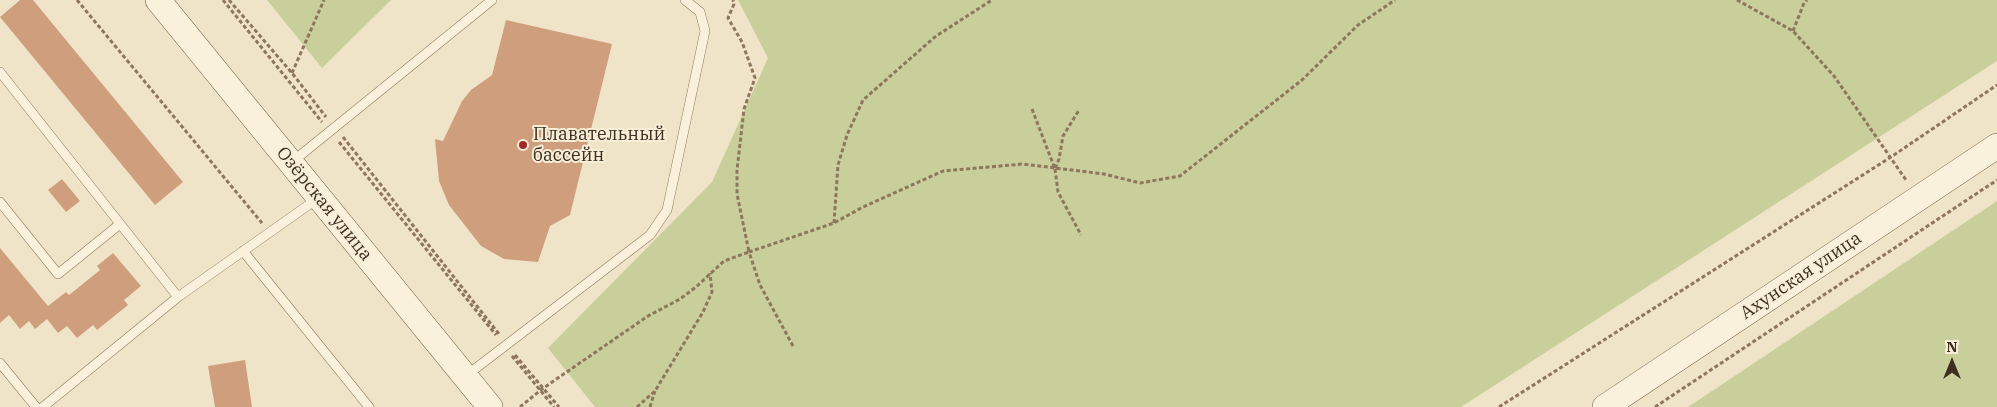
<!DOCTYPE html>
<meta charset="utf-8">
<style>
body{margin:0}
#map{position:relative;width:1997px;height:407px;overflow:hidden;background:#f0e4c8;font-family:"IBM Plex Serif",serif}
canvas{display:block}
.north{position:absolute;left:1927px;top:337px;width:50px;height:50px;-webkit-text-stroke:4px #f7eed8;paint-order:stroke;rotate:0deg;font-size:14px;font-weight:700;line-height:20px;text-align:center;color:#3d2e20}
.north::after{content:'';display:block;margin:auto;width:18px;height:22px;background:#3d2e20;clip-path:polygon(50% 0,100% 100%,50% 72%,0 100%)}
</style>
<div id="map">
<canvas width="1997" height="407"></canvas>
<div class="north">N</div>
</div>
<script>
const g = document.querySelector('canvas').getContext('2d');
g.lineJoin = 'round';
function paint(path, color) { g.fillStyle = color; g.fill(path, 'evenodd'); }
const poly = rows => new Path2D(rows.map(r => 'M' + r).join(''));
function strokePath(path, color, width, dash) { g.strokeStyle = color; g.lineWidth = width; g.lineCap = dash ? 'butt' : 'round'; g.setLineDash(dash || []); g.stroke(path); }
function drawText(font, color, halo, rows, align = 'center') {
  g.font = font + ' "IBM Plex Serif",serif'; g.lineWidth = 4; g.setLineDash([]); g.textBaseline = 'middle'; g.strokeStyle = halo; g.fillStyle = color; for (const [text, x, y, turn = 0] of rows) {
    g.save(); g.translate(x, y); g.rotate((+turn || 0) * Math.PI / 180); g.textAlign = isNaN(turn) ? turn : align; if (halo) g.strokeText(text, 0, 0); g.fillText(text, 0, 0); g.restore();
  }
}
const green = poly([
 [267,0,391,0,322,68],
 [738,0,1997,0,1997,61,1461,407,595,407,548,348,712,182,768,58],
 [1997,201,1997,407,1688,407]
]);
const building = poly([
 [20,0,33,0,183,182,155,205,0,17],
 [506,20,612,44,570,215,550,226,538,262,504,259,481,246,449,205,439,181,435,139,443,141,462,101,471,90,492,75],
 [62,179,80,201,66,212,48,190],
 [0,248,48,306,66,292,69,295,100,270,97,266,113,253,141,286,124,300,128,305,97,330,93,325,77,338,67,326,58,333,47,319,35,329,29,321,20,329,9,315,0,323],
 [245,360,252,407,215,407,208,366]
]);
const path = poly([
 [77,0,262,223],
 [223,0,322,122],
 [229,0,292,73,326,117],
 [1737,0,1793,31,1834,76,1906,180],
 [1793,31,1804,3,1807,0],
 [292,73,324,0],
 [1032,109,1055,169,1059,159,1063,136,1079,110],
 [343,137,499,334],
 [339,142,496,335],
 [1055,169,1058,192,1081,235],
 [834,223,838,165,847,135,863,100,936,36,992,0],
 [793,346,760,285,749,252,834,223,863,207,943,171,1023,164,1104,174,1140,183,1180,176,1302,80,1358,25,1395,0],
 [515,355,559,407],
 [512,356,554,407],
 [520,407,542,389,648,316,680,299,696,287,724,261,749,252,737,194,737,170,744,109,755,78,742,42,728,18,734,4,733,0],
 [637,407,655,391,703,312,712,292,710,273],
 [650,407,655,391],
 [1499,407,1891,157,1997,85],
 [1655,407,1997,180]
]);
const service = poly([
 [0,72,178,297,317,199],
 [292,162,492,0],
 [0,202,58,274,120,224],
 [243,251,369,407],
 [0,363,36,407],
 [467,375,650,235,667,210,705,31,700,12,685,0],
 [43,407,178,297]
]);
const secondary = poly([
 [158,0,490,407],
 [1605,407,1997,146]
]);
const markers = [
 [523,145,5,"#9e2a2b"]
];
const poiNames = [
 ["Плавательный",533,135],
 ["бассейн",533,156]
];
const streetNames = [
 ["Озёрская улица",324,204,51],
 ["Ахунская улица",1801,276,-34]
];
paint(green, '#c9cf9b');
paint(building, '#cf9f7d');
strokePath(service, '#8d765c', 10);
strokePath(secondary, '#6f573f', 26);
strokePath(path, '#8d765c', 3, [4, 2.5]);
strokePath(service, '#faf1dc', 9);
strokePath(secondary, '#faf1dc', 25);
for (const [x, y, r, color] of markers) { const dot = new Path2D(); dot.arc(x, y, r, 0, 2 * Math.PI); g.fillStyle = color; g.fill(dot); strokePath(dot, '#f7eed8', 2); }
drawText('18px', '#3d2e20', '#f7eed8', poiNames, 'left');
drawText('18px', '#3d2e20', '#f7eed8', streetNames);
</script>
